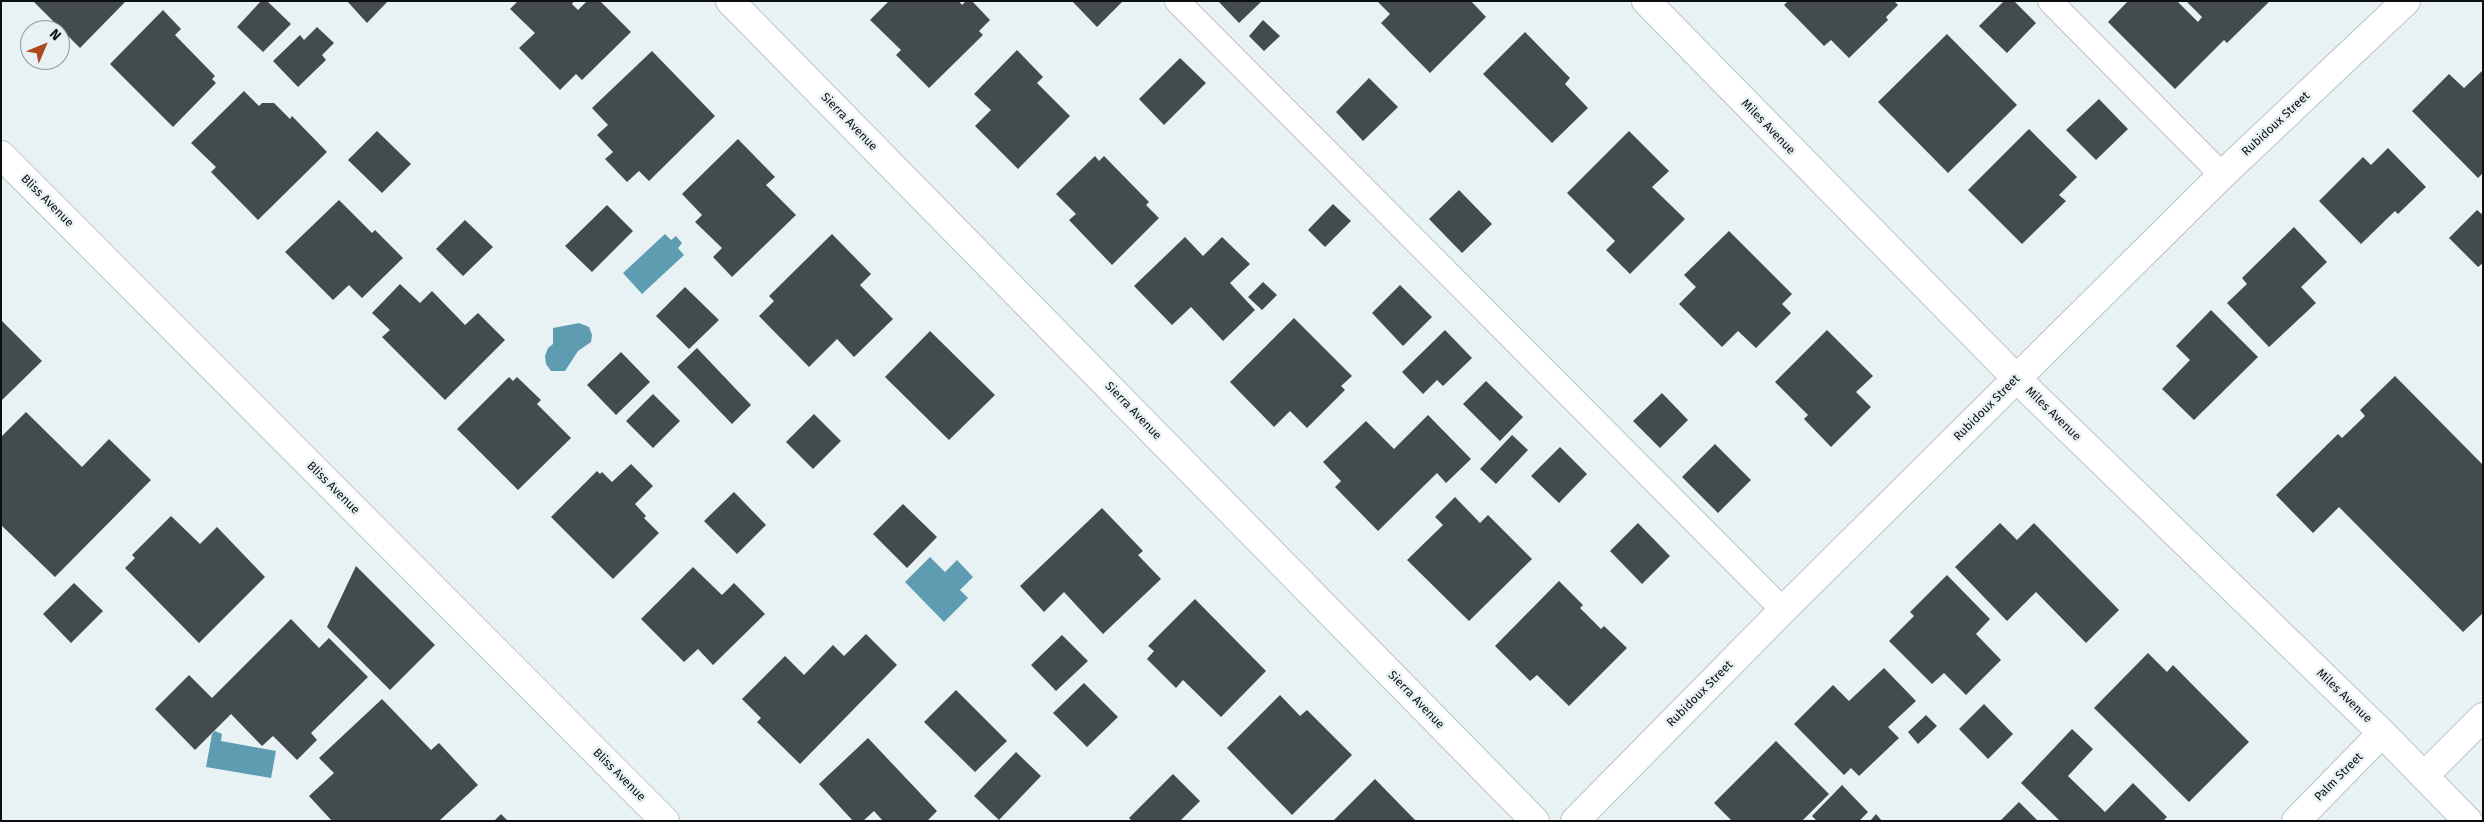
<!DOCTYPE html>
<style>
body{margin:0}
#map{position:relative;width:2484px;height:822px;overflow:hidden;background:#e8f2f5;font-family:"Fira Sans",sans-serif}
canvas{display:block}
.frame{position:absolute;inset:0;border:2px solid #0c0f10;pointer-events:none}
.north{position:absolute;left:20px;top:20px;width:50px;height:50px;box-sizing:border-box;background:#e8f2f5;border:1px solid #909799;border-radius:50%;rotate:45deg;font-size:14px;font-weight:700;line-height:20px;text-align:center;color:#0c0f10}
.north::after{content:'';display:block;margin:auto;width:18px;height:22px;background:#ae491b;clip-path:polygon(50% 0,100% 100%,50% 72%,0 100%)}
</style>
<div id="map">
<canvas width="2484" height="822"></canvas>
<div class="frame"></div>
<div class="north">N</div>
</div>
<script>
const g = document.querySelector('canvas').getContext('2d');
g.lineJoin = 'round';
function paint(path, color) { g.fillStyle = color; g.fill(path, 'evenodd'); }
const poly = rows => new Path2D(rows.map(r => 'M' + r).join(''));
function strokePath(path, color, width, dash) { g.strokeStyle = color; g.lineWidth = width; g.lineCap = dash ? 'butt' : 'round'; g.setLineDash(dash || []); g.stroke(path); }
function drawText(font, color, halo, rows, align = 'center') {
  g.font = font + ' "Fira Sans",sans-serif'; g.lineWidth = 5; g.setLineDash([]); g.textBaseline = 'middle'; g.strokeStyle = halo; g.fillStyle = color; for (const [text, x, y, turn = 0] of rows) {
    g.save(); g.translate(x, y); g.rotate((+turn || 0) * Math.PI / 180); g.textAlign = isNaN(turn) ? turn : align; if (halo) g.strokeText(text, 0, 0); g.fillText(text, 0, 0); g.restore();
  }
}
const water = poly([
 [665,234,671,240,676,236,682,243,678,248,684,255,642,294,623,273],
 [579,323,589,327,592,335,591,342,578,351,565,371,551,371,546,364,545,356,548,348,553,344,553,328],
 [930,557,945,572,957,560,973,577,960,590,968,598,944,622,905,582],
 [215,731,222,734,221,741,276,751,271,778,206,767,212,734]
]);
const building = poly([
 [33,1,126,1,80,48],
 [261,1,267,1,291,24,263,52,237,27],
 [347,1,388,1,367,23],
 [518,1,574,1,572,4,578,10,587,1,600,1,631,32,582,80,576,74,560,90,519,48,535,33,510,9],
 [889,1,959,1,962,5,966,1,972,1,990,20,979,31,983,35,929,88,896,55,901,50,870,20],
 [1072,1,1121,1,1122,2,1097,27],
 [1218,1,1262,1,1239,23],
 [1377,1,1471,1,1486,17,1430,73,1381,23,1390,14],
 [1788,1,1894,1,1898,5,1886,17,1888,20,1849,58,1831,40,1824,46,1784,5],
 [2004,1,2014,1,2036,23,2007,53,1979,26],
 [2128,1,2177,1,2198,22,2202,17,2186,1,2270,1,2227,43,2224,40,2175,89,2108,22],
 [163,10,181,29,175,35,215,76,212,79,216,83,173,127,110,64],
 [1263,20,1280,36,1264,51,1249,36],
 [317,27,334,43,322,55,326,60,298,87,273,61,300,35,304,40],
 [1525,32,1570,78,1565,84,1588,108,1552,143,1483,74],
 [1947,34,2017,105,1948,173,1878,102],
 [1017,50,1043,77,1037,83,1070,116,1018,169,975,126,991,110,974,94],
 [652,51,715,116,649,181,639,171,627,182,605,159,613,152,597,135,608,125,592,108],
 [1180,58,1206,83,1164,125,1139,99],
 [2483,70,2483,173,2478,178,2412,111,2449,74,2464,88],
 [1369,78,1398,107,1363,141,1336,112],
 [244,91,259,106,262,103,274,103,290,119,292,116,327,152,258,220,211,172,216,167,191,143],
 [2099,99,2128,129,2096,160,2066,130],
 [2029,129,2077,177,2059,195,2066,201,2022,244,1968,190],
 [377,131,411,164,382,193,348,160],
 [1629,131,1669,171,1652,187,1685,219,1630,274,1606,250,1615,241,1567,193],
 [738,139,775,177,766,185,796,215,732,277,713,257,722,248,695,222,702,215,682,194],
 [2388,148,2426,187,2398,214,2395,211,2361,244,2319,201,2363,157,2371,165],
 [1095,156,1099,161,1104,156,1149,202,1146,205,1159,218,1112,265,1069,220,1076,214,1056,194],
 [1459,190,1492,224,1462,253,1429,219],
 [339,200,372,233,375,230,403,258,362,298,349,285,333,300,285,252],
 [1333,204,1351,221,1325,247,1308,230],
 [607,205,633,231,592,272,565,246],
 [2477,210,2483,215,2483,263,2478,267,2449,238],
 [465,220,493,247,463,276,436,249],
 [2294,227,2327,262,2301,287,2316,303,2269,347,2227,303,2247,284,2242,278],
 [1729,231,1792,294,1782,304,1791,313,1756,348,1738,331,1722,347,1679,304,1696,287,1684,275],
 [832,234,871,274,860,285,893,319,854,357,837,339,809,367,759,316,774,301,769,296],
 [1185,237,1203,256,1222,237,1250,264,1230,283,1255,310,1223,341,1191,307,1172,325,1134,286],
 [1263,282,1277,295,1262,310,1248,297],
 [400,284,420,303,432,291,465,325,478,313,505,340,445,400,382,337,390,330,372,313],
 [1400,285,1432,317,1403,346,1372,313],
 [685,287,719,320,689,349,656,316],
 [2211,310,2258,357,2194,420,2162,389,2190,360,2176,346],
 [1294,318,1352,376,1341,386,1345,390,1307,428,1290,411,1274,427,1230,382],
 [1,320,42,361,1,401],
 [1445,330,1472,358,1443,386,1437,380,1423,394,1402,372],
 [1827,330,1873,376,1856,392,1871,407,1831,447,1804,419,1808,415,1775,382],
 [930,331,995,395,949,440,885,377],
 [697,348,751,405,732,424,677,367],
 [621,352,650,382,616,415,587,385],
 [2395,376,2483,465,2483,613,2463,632,2339,507,2313,533,2276,495,2338,434,2342,438,2365,416,2360,410],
 [509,377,513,381,517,377,541,400,537,404,571,438,518,490,457,429],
 [1486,381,1523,417,1500,441,1463,404],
 [1662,393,1688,420,1660,448,1633,421],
 [653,394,680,421,653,448,626,421],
 [26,412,82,467,109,439,151,480,55,577,1,525,1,437],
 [814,414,841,441,813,469,786,442],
 [1428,415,1471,459,1446,483,1437,473,1378,531,1335,487,1341,481,1323,462,1366,421,1394,449],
 [1512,435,1528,450,1496,484,1480,469],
 [1715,444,1751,480,1718,513,1682,477],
 [1560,447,1587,474,1559,503,1531,476],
 [631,464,653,486,635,504,646,516,644,518,659,533,613,579,551,517,597,471,600,474,602,472,612,482],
 [734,492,766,525,737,554,704,521],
 [1455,497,1480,523,1488,515,1532,559,1469,621,1407,560,1443,525,1435,517],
 [903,504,937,537,907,568,873,534],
 [1102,508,1143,551,1138,555,1161,579,1103,634,1064,592,1044,612,1020,586],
 [171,516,200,544,217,527,265,577,199,643,125,568,135,558,132,555],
 [1638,523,1670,556,1642,584,1610,551],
 [2000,523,2017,540,2034,523,2119,610,2086,643,2036,592,2007,621,1955,567],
 [356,566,435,645,390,690,327,627],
 [693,567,722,595,734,583,765,614,713,665,698,649,684,662,641,619],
 [1947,575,1990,619,1976,634,2001,660,1966,695,1944,673,1932,684,1889,641,1914,616,1910,612],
 [1559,581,1583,605,1580,608,1601,629,1604,626,1627,648,1569,706,1537,675,1530,681,1495,646],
 [74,583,103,611,71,643,43,614],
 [1195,599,1266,671,1221,717,1183,680,1176,688,1147,659,1154,651,1148,646],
 [291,619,319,648,329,638,368,677,311,733,317,740,297,760,273,736,262,746,231,714,195,750,155,709,189,675,212,698],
 [866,634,897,665,800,764,757,722,761,718,742,699,785,656,804,675,833,645,844,656],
 [1062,635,1088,661,1056,691,1031,665],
 [2148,653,2167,672,2173,665,2249,742,2189,802,2094,708],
 [1884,668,1916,701,1888,727,1899,738,1859,776,1851,768,1844,775,1794,724,1833,685,1849,701],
 [1084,683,1118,717,1087,747,1053,713],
 [956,690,1007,741,975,772,924,722],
 [1280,695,1300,716,1307,710,1352,755,1292,815,1227,748],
 [382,699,431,750,439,743,478,785,439,821,332,821,309,796,334,773,319,758],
 [1984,704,2013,734,1988,759,1959,729],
 [1926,715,1937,726,1918,744,1908,732],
 [2072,729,2093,749,2068,776,2105,812,2133,783,2167,817,2163,821,2060,821,2021,783],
 [868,738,937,811,927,821,883,821,874,811,863,821,853,821,819,784],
 [1776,741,1829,794,1802,821,1732,821,1714,803],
 [1016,752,1041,776,999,820,974,796],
 [1173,774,1200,801,1180,821,1132,821,1129,818],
 [1375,779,1416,821,1333,821],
 [1842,785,1868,812,1859,821,1817,821,1812,816],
 [2019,802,2038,821,2000,821],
 [501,814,508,821,494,821],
 [1876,814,1882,821,1870,821]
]);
const service = poly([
 [1177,1,1783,610],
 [2050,1,2222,175]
]);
const minor = poly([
 [730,1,1535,821],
 [1,155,665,821],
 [2424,776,2483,717],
 [1575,821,1783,610,2222,175,2406,1],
 [2296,821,2382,733]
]);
const tertiary = poly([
 [1646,1,2017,379,2382,733,2468,821]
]);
const streetNames = [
 ["Sierra Avenue",849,122,46],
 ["Rubidoux Street",2276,124,-43],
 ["Miles Avenue",1768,127,46],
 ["Bliss Avenue",47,201,45],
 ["Rubidoux Street",1987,408,-45],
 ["Sierra Avenue",1133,411,46],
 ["Miles Avenue",2053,414,44],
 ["Bliss Avenue",333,488,45],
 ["Rubidoux Street",1700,694,-45],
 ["Miles Avenue",2344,696,44],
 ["Sierra Avenue",1416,700,46],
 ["Bliss Avenue",619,775,45],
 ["Palm Street",2339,777,-45]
];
paint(water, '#5e9cb2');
paint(building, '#434b4e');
strokePath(service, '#bac3c6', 26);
strokePath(minor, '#bac3c6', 30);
strokePath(tertiary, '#bac3c6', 30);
strokePath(service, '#fff', 24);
strokePath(minor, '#fff', 28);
strokePath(tertiary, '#fff', 28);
drawText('12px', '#0c0f10', '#e8f2f5', streetNames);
</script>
